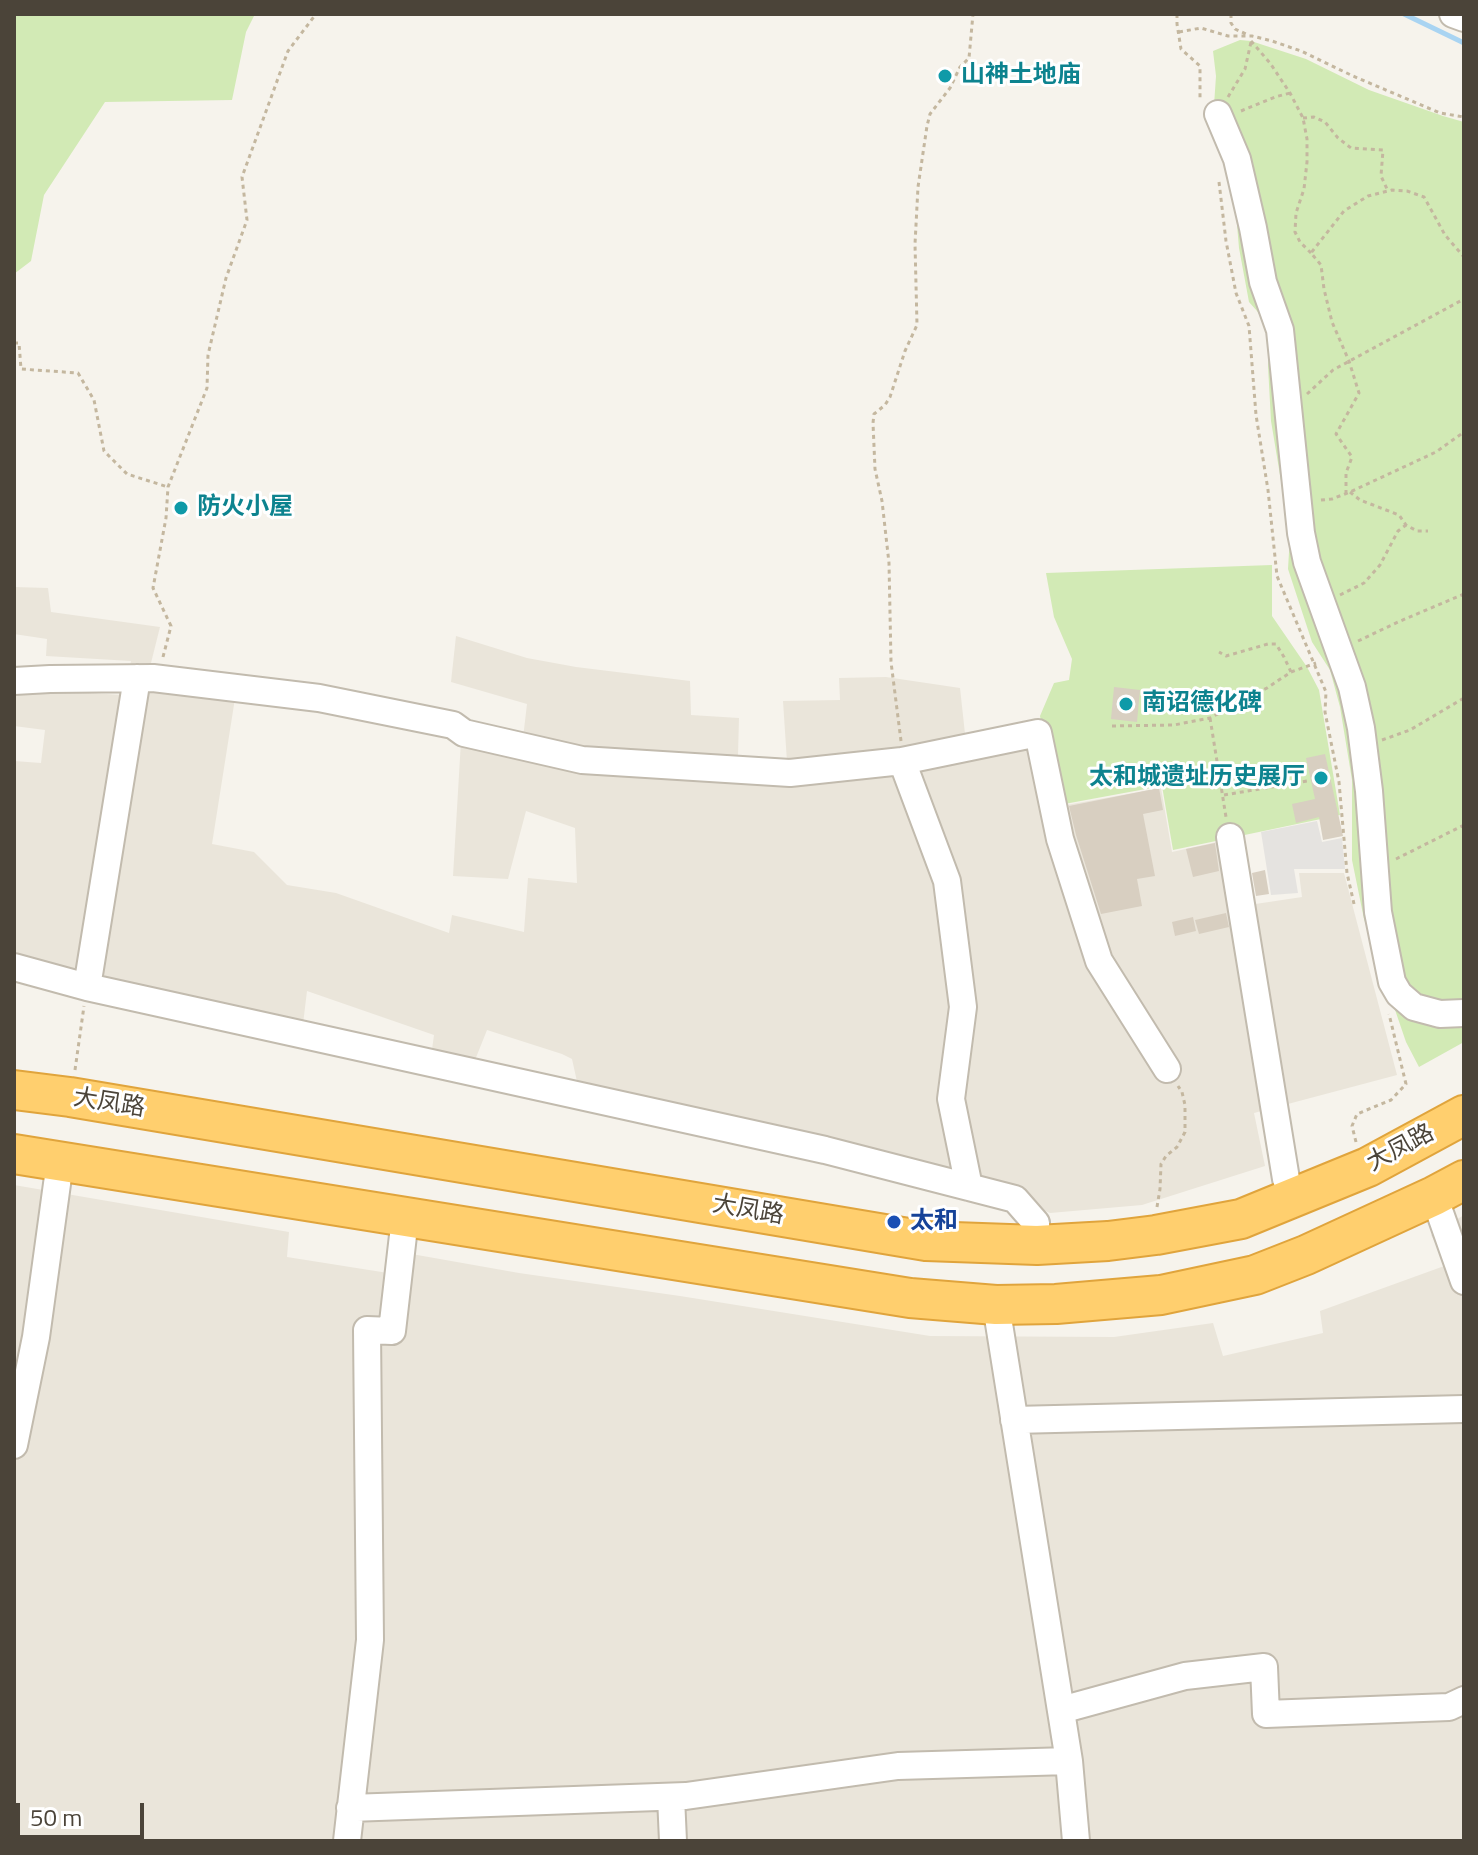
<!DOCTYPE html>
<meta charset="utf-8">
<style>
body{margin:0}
#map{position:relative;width:1478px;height:1855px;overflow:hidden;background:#f6f3ec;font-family:"Titillium Web",sans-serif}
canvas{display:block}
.frame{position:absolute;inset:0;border:16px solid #4b4439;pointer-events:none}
.scale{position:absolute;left:16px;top:1803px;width:128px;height:36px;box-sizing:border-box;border:4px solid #4b4439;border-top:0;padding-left:10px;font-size:24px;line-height:28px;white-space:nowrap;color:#4b4439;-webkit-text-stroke:6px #fff;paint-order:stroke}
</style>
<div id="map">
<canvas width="1478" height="1855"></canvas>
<div class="frame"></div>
<div class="scale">50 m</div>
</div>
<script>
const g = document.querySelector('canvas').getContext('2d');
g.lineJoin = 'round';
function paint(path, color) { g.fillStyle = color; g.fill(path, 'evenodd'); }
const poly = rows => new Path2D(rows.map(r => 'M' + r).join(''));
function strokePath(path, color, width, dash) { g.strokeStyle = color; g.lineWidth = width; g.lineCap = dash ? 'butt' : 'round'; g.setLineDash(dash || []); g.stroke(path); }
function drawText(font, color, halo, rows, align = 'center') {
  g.font = font + ' "Titillium Web","Noto Sans SC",sans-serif'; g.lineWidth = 6; g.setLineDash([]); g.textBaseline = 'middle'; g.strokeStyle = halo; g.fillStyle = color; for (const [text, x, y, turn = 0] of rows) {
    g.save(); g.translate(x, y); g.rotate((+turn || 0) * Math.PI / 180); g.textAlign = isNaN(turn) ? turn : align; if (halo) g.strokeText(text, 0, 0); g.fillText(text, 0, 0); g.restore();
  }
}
const residential = poly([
 [14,587,48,588,51,612,160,627,146,683,236,692,212,844,254,852,287,885,336,893,449,933,452,915,524,932,528,878,577,883,575,828,526,811,508,879,453,876,462,724,523,738,527,704,451,682,456,636,527,658,576,667,690,681,691,715,739,718,738,755,787,762,783,701,840,700,839,678,886,677,960,688,967,752,1035,737,1050,808,1161,788,1172,852,1217,842,1229,908,1302,897,1299,873,1344,873,1397,1075,1254,1113,1265,1166,1142,1205,1050,1213,958,1174,578,1086,572,1059,562,1054,487,1030,473,1065,431,1057,434,1035,307,991,303,1024,14,955,14,761,41,763,45,730,14,726,14,695,55,691,123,695,131,661,46,656,47,639,14,634],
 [14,1185,289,1232,287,1257,388,1273,389,1250,519,1273,680,1296,930,1336,1114,1337,1213,1323,1223,1356,1323,1333,1320,1311,1447,1265,1431,1235,1464,1215,1464,1841,14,1841]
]);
const green = poly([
 [14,14,255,14,246,32,232,100,105,102,44,195,31,261,14,274],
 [1240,40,1251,41,1306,59,1369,90,1443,116,1464,122,1464,1042,1419,1067,1406,1042,1364,919,1352,860,1352,780,1340,707,1330,670,1312,642,1288,569,1290,535,1271,421,1268,366,1269,331,1257,311,1249,302,1239,248,1233,178,1213,120,1216,76,1213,51],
 [1272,565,1272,616,1307,667,1319,690,1340,815,1173,850,1162,786,1059,805,1040,716,1054,683,1069,680,1072,659,1054,617,1046,573]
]);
const parking = poly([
 [1317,821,1322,842,1342,838,1345,869,1294,869,1298,893,1271,895,1261,832]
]);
const stream = poly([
 [1404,14,1464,43]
]);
const building = poly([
 [1114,687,1140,690,1137,722,1111,719],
 [1325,754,1343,836,1323,840,1319,817,1296,823,1292,804,1315,799,1306,758],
 [1159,788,1163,810,1143,814,1155,876,1137,879,1142,906,1101,914,1076,835,1069,806],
 [1215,843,1219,871,1193,877,1186,849],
 [1265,870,1269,894,1256,896,1252,873],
 [1226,913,1229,927,1199,934,1195,920],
 [1193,917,1196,931,1175,936,1172,922]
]);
const path = poly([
 [1177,14,1177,24,1181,49,1200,66,1200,101],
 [1231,14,1231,23,1235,29,1246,34],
 [1179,32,1201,28,1228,36,1252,36,1272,41,1301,51,1353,76,1440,113,1464,117],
 [1251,41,1270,63,1290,93,1303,118,1307,139,1307,162,1304,189,1296,213,1295,232,1300,242,1311,253],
 [1228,97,1245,69,1251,42],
 [1241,111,1275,97,1290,93],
 [1303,118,1314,117,1325,122,1338,138,1351,148,1383,150,1381,176,1387,189],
 [1219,182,1226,241,1236,293,1249,326,1256,415,1268,490,1277,576,1326,692,1325,712,1339,782,1347,873,1354,904],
 [14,343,19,343,21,369,78,373,94,400,104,451,127,474,168,487],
 [1307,394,1333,370,1464,299],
 [1350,492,1360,500,1399,515,1406,525,1417,531,1428,531],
 [1346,494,1346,473,1352,457,1336,434,1359,393,1349,361,1332,322,1324,289,1321,265,1311,253,1344,211,1368,196,1392,190,1407,191,1424,197,1445,235,1464,257],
 [1321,500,1332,499,1350,492,1436,452,1464,432],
 [1340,595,1364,583,1380,565,1398,531,1406,525],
 [1358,641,1398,622,1464,594],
 [163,657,171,626,153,588,166,518,168,487,207,388,208,355,226,278,247,220,242,177,288,51,316,14],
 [1291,672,1316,663],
 [1210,718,1226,817],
 [1112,726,1174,725,1210,718,1267,688,1291,672,1284,657,1276,644,1268,644,1226,656,1219,652],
 [1382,740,1410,730,1464,698],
 [901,741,891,662,889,563,882,501,875,469,873,423,874,414,885,405,890,397,905,351,917,325,915,244,918,187,927,126,930,114,950,88,960,67,969,58,973,14],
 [1224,795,1307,781],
 [1396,859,1464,825],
 [75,1070,84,1006],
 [1356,1142,1352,1126,1357,1114,1391,1100,1406,1084,1389,1014],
 [1157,1207,1160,1189,1161,1164,1166,1156,1177,1147,1185,1132,1185,1105,1182,1092,1178,1086]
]);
const minor = poly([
 [1453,14,1464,18],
 [1218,114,1237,159,1253,228,1263,282,1280,330,1301,533,1307,562,1352,687,1361,728,1369,791,1378,912,1392,982,1399,994,1414,1007,1440,1014,1464,1013],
 [14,681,50,679,153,678,319,698,453,725,464,733,582,760,790,773,902,761,1038,733,1060,839,1099,961,1167,1069],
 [902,761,947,881,963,1007,951,1099,969,1187],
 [1230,837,1286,1179,1295,1198],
 [14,967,87,987,825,1150,1015,1199,1036,1223,1037,1245],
 [87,987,137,678],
 [1434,1196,1464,1281],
 [996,1305,1069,1761,1076,1841],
 [1014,1420,1464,1409],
 [14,1445,36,1337,60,1162],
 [1061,1710,1185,1676,1264,1667,1266,1714,1449,1707,1464,1700],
 [671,1797,673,1841],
 [350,1808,686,1796,898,1766,1069,1761],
 [347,1841,370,1640,367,1330,392,1331,405,1218]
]);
const highway = poly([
 [14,1090,70,1097,926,1241,1037,1245,1108,1241,1156,1235,1241,1219,1368,1167,1464,1115],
 [14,1154,910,1298,996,1305,1056,1304,1161,1295,1255,1275,1306,1255,1434,1196,1464,1180]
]);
const markers = [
 [945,76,8,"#0f9aa8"],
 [181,508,8,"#0f9aa8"],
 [1126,704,8,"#0f9aa8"],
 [1321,778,8,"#0f9aa8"],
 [894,1222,8,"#1a4fb4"]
];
const cultureNames = [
 ["山神土地庙",961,76],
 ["防火小屋",197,508],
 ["南诏德化碑",1142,704],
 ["太和城遗址历史展厅",1305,778,"right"]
];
const streetNames = [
 ["大凤路",109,1104,9],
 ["大凤路",1401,1149,-28],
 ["大凤路",748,1211,10]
];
const transitNames = [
 ["太和",910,1222]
];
paint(residential, '#eae5da');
paint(green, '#d2eab5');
paint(parking, '#e5e3e0');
strokePath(stream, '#a9d4f2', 5);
paint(building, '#d8cfc1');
strokePath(minor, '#c2bbae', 30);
strokePath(highway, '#e0a43c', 42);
strokePath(path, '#c4b79f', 3, [4, 4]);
strokePath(minor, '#fff', 26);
strokePath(highway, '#ffcf6e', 38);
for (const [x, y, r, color] of markers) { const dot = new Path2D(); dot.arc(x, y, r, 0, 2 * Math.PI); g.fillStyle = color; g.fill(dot); strokePath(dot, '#fff', 3); }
drawText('bold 24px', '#0d838f', '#fff', cultureNames, 'left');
drawText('24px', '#4b4439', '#fff', streetNames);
drawText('bold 24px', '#164399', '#fff', transitNames, 'left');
</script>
